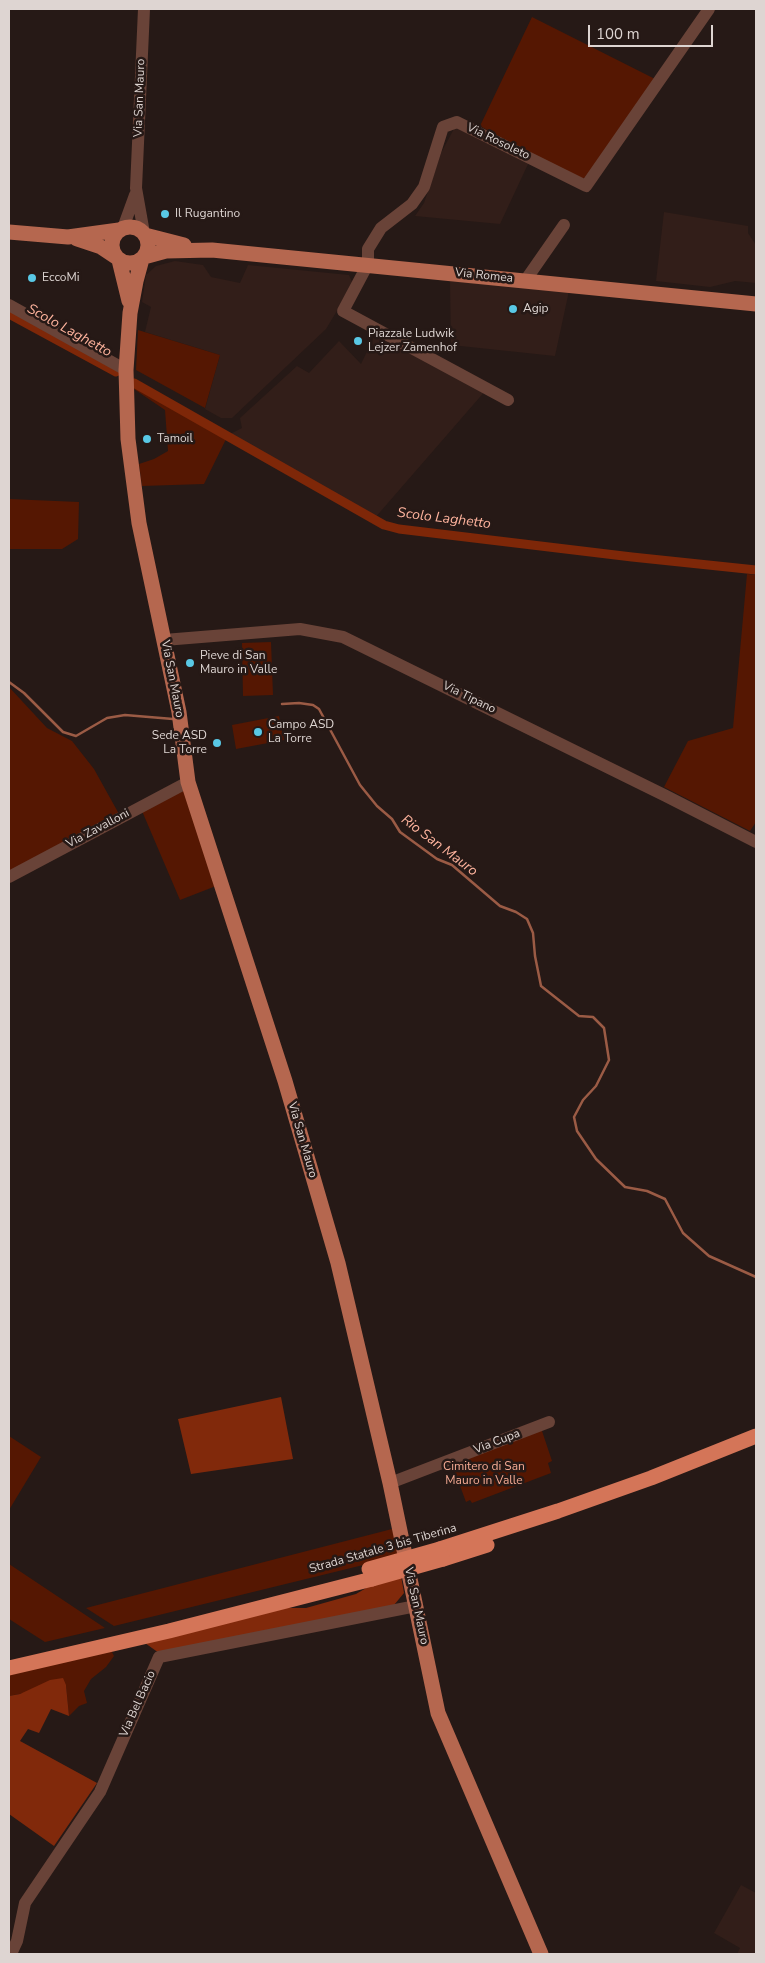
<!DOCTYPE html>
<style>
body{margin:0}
#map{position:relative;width:765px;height:1963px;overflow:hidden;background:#261916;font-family:"Nunito Sans",sans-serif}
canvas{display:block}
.frame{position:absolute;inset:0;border:10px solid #ded5d2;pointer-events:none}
.scale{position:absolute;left:588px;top:25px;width:125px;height:22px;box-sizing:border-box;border:2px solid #ded5d2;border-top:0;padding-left:6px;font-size:15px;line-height:18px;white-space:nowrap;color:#ded5d2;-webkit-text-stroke:4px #261916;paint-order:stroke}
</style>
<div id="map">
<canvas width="765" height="1963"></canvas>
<div class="frame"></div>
<div class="scale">100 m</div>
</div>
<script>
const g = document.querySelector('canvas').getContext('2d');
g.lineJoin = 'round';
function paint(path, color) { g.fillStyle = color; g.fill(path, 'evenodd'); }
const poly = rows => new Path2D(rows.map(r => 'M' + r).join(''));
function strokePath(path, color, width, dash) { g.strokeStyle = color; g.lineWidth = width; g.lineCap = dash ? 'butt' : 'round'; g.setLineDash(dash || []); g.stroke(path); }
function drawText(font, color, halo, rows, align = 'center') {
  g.font = font + ' "Nunito Sans",sans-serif'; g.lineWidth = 5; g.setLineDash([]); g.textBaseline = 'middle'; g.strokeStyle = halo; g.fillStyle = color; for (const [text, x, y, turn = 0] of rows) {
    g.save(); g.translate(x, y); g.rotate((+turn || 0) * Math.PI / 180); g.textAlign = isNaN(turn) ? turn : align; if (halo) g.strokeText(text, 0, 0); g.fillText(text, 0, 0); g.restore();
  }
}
const built = poly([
 [456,125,529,162,500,224,415,216,424,203,441,153],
 [664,212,748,226,748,233,756,245,756,283,735,281,710,287,656,281],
 [175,261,203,265,211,277,240,283,248,265,349,275,353,284,326,329,232,418,221,418,205,409,220,355,145,332,151,307,142,302,146,275,156,266],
 [450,281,569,291,555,356,451,345],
 [376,333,486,390,374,519,228,435,242,428,240,418,297,366,309,373,339,341,361,364],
 [741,1885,756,1893,756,1954,737,1954,740,1948,714,1933]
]);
const green = poly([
 [532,17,655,79,589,177,578,179,480,126],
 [138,330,220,355,205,408,136,370],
 [134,378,228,435,204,484,142,486,139,464,154,459,168,451,165,410,134,389],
 [9,499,79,502,78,539,62,549,9,549],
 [747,574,756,575,756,822,750,831,664,787,688,741,733,728],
 [271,642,273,695,243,696,242,643],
 [9,687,47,728,72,741,94,769,119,814,9,872],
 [279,716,284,740,236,749,232,725],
 [187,788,216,886,180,900,142,811],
 [541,1428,552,1461,548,1463,551,1473,472,1503,470,1500,466,1502,452,1464],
 [9,1436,41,1457,9,1510],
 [392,1529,400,1556,114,1626,86,1608],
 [9,1564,105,1628,45,1642,9,1619],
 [111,1650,114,1656,106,1667,91,1679,84,1691,87,1703,79,1706,69,1716,66,1685,9,1696,9,1673]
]);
const forest = poly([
 [281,1397,293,1459,191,1474,178,1419],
 [401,1576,404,1593,394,1605,159,1653,145,1643,286,1608,306,1608,356,1594,373,1584],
 [63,1678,66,1685,69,1716,51,1709,39,1733,28,1729,20,1741,97,1783,54,1846,9,1814,9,1696,20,1694,50,1680]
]);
const stream = poly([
 [9,682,24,693,63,732,76,736,107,718,125,715,173,719],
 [282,704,299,703,313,705,319,709,360,785,377,806,392,819,400,832,437,859,452,865,500,906,516,912,527,919,533,933,535,956,541,986,579,1016,593,1017,604,1028,609,1060,596,1086,583,1100,574,1117,577,1131,596,1159,625,1187,647,1191,665,1199,683,1233,709,1256,756,1277]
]);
const canal = poly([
 [9,314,116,372],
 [134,383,384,525,399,529,632,557,756,570]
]);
const minor = poly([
 [123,228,135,195],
 [144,233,136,188,144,9],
 [525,281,564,225],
 [9,305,126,370],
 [508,400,343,311,368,264,368,249,381,228,412,204,424,187,443,127,457,122,586,186,709,9],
 [164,640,300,629,343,637,666,796,756,842],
 [9,877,188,782],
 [390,1483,549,1422],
 [11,1954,17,1941,25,1903,100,1792,159,1657,416,1606]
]);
const major = poly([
 '112 245a18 18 0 1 1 36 0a18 18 0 1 1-36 0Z',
 [9,232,68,237,119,230],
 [145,235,184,245],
 [77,239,101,247,116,257],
 [144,257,166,251,212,250,756,304],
 [142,259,136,281,130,313,126,370,128,439,139,523,179,712,188,782,285,1081,338,1263,390,1483,438,1713,541,1954],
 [119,260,129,301]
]);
const highway = poly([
 [440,1549,558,1511,651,1478,756,1436],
 [443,1559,487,1545],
 [9,1668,169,1631,372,1579]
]);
const highwayBridge = poly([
 [369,1569,440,1549],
 [372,1579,443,1559]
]);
const markers = [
 [165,214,5,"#59c8e5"],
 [32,278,5,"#59c8e5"],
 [513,309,5,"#59c8e5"],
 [358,341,5,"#59c8e5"],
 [147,439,5,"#59c8e5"],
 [190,663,5,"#59c8e5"],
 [258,732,5,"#59c8e5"],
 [217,743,5,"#59c8e5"]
];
const streetNames = [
 ["Via San Mauro",140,98,-88],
 ["Via Rosoleto",498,142,26],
 ["Via Romea",484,276,6],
 ["Via San Mauro",172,679,79],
 ["Via Tipano",469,698,26],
 ["Via Zavalloni",98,829,-28],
 ["Via San Mauro",302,1140,74],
 ["Via Cupa",497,1442,-21],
 ["Strada Statale 3 bis Tiberina",383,1549,-16],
 ["Via San Mauro",416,1606,78],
 ["Via Bel Bacio",138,1704,-66]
];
const poiNames = [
 ["Il Rugantino",175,214],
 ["EccoMi",42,278],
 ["Agip",523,309],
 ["Piazzale Ludwik",368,334],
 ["Lejzer Zamenhof",368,348],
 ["Tamoil",157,439],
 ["Pieve di San",200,656],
 ["Mauro in Valle",200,670],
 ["Campo ASD",268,725],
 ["La Torre",268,739],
 ["Sede ASD",207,736,"right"],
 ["La Torre",207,750,"right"]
];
const parkNames = [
 ["Cimitero di San",484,1467],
 ["Mauro in Valle",484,1481]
];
const waterNames = [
 ["Scolo Laghetto",69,331,29],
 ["Scolo Laghetto",444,519,7],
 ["Rio San Mauro",439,846,37]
];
paint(built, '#321e19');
paint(green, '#551702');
paint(forest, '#81290b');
strokePath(stream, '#9b5b45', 2.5);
strokePath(canal, '#7e2708', 9);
strokePath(minor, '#694338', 12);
strokePath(major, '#b5674f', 15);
strokePath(highway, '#d47558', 15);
strokePath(highwayBridge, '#d47558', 15);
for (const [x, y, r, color] of markers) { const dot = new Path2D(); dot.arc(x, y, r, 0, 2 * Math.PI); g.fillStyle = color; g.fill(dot); strokePath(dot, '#261916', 2); }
drawText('12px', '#ded5d2', '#261916', streetNames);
drawText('12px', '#ded5d2', '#261916', poiNames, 'left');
drawText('12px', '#f3a992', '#261916', parkNames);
drawText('italic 14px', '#feb39d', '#261916', waterNames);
</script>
